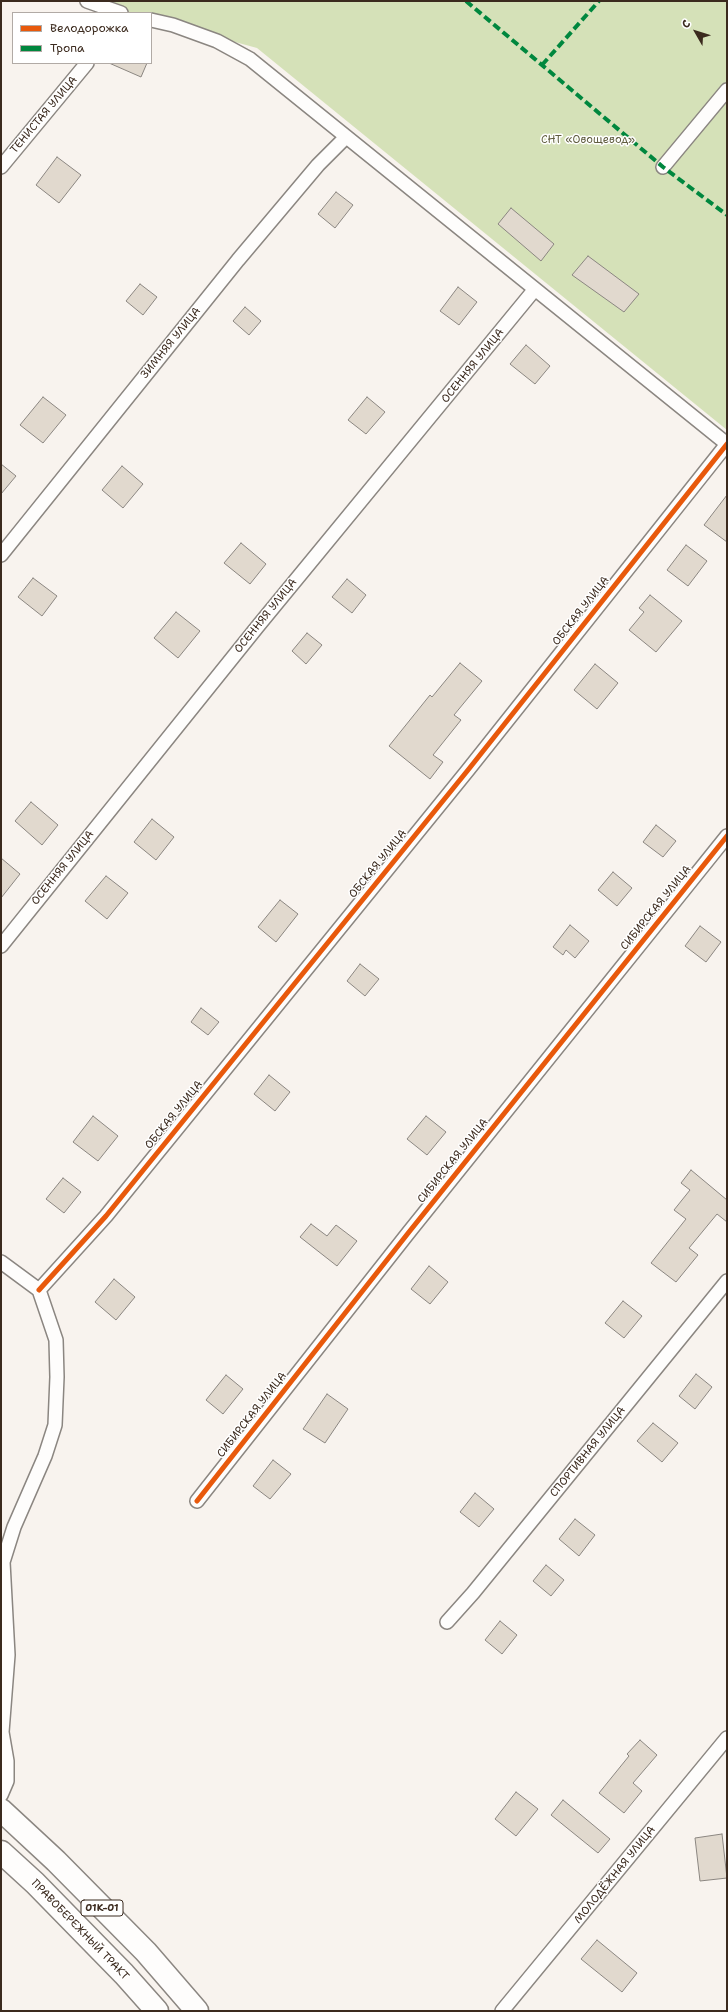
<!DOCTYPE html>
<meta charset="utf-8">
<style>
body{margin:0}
#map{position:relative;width:728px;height:2012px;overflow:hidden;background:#f8f3ee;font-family:"Shantell Sans",sans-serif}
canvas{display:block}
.frame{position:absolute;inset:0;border:2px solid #3b2a1e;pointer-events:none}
.legend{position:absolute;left:12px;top:12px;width:140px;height:52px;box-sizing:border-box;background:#fff;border:1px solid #b1aaa5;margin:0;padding:5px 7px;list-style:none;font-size:12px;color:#3b2a1e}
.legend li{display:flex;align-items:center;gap:8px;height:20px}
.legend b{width:20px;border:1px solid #b1aaa5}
.north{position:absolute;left:676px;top:12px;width:40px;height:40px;-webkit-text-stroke:3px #fff;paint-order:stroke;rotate:309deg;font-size:11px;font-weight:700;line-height:16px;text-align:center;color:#3b2a1e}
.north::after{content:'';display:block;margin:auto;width:14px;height:18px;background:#3b2a1e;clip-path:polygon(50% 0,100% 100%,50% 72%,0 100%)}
</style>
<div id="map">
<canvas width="728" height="2012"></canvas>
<div class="frame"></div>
<ul class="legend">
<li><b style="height:5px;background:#e8590c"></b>Велодорожка</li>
<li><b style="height:5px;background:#00873e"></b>Тропа</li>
</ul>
<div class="north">С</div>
</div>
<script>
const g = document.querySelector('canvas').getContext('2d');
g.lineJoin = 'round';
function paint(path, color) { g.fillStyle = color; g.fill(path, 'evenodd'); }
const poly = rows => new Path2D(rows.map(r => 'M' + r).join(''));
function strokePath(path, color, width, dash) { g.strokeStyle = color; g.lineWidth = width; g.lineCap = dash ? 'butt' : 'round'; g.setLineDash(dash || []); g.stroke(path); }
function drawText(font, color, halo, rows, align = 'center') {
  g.font = font + ' "Shantell Sans",sans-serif'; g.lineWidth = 3; g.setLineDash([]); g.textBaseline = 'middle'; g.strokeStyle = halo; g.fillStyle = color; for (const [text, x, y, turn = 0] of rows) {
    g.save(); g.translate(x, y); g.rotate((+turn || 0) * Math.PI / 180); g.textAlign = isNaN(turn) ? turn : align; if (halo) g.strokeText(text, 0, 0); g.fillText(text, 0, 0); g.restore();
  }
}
const green = poly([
 [95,1,727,1,727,430,257,48,151,19,151,13,128,13,109,8]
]);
const building = poly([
 [109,63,147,63,141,77,109,63],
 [57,157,81,175,59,203,36,185,57,157],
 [336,192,353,205,335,228,318,214,336,192],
 [511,208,554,244,541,261,498,224,511,208],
 [588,256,639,294,624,312,572,275,588,256],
 [140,284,157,297,143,315,126,301,140,284],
 [458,287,477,302,459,325,440,311,458,287],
 [245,307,261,321,249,335,233,321,245,307],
 [526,345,550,366,535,384,510,364,526,345],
 [43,397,66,415,43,443,20,425,43,397],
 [367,397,385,412,366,434,348,420,367,397],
 [1,464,16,476,1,494,1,464],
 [122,466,143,484,123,508,102,490,122,466],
 [727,495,727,542,704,525,727,495],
 [241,543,266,564,250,584,224,563,241,543],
 [686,545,707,561,688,586,667,570,686,545],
 [33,578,57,596,42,616,18,597,33,578],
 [347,579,366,595,352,613,332,597,347,579],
 [650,595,682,621,656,652,629,630,644,612,639,608,650,595],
 [176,612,200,631,178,658,154,638,176,612],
 [307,633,322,645,306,664,292,651,307,633],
 [460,663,482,681,454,715,461,720,433,755,443,762,430,779,389,746,430,695,432,697,460,663],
 [595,664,618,683,597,709,574,690,595,664],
 [31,802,58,825,42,845,15,821,31,802],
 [152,819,174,837,156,860,134,842,152,819],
 [656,825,676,841,663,857,643,842,656,825],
 [1,858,20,874,1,898,1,858],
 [613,872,632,888,617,906,598,890,613,872],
 [106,876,128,893,107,919,85,901,106,876],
 [280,900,298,914,276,942,258,927,280,900],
 [570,925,589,941,575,958,566,950,563,955,553,947,570,925],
 [700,926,721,942,706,962,685,946,700,926],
 [360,964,379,979,365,996,347,981,360,964],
 [201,1008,219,1022,208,1035,191,1022,201,1008],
 [269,1075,290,1092,275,1111,254,1094,269,1075],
 [93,1116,118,1136,98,1161,73,1142,93,1116],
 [426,1116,446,1132,427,1155,407,1139,426,1116],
 [691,1170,727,1200,727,1222,717,1214,689,1248,698,1255,676,1282,651,1263,686,1219,674,1210,690,1190,681,1183,691,1170],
 [63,1178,81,1192,64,1213,46,1199,63,1178],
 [311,1224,327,1236,336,1225,357,1241,337,1266,300,1237,311,1224],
 [429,1266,448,1282,430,1304,411,1289,429,1266],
 [114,1279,135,1297,116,1320,95,1302,114,1279],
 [623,1301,642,1316,624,1338,605,1323,623,1301],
 [696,1374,712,1387,695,1409,679,1396,696,1374],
 [226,1375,243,1389,223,1414,206,1400,226,1375],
 [327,1394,348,1409,325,1443,303,1429,327,1394],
 [653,1423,678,1443,662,1462,637,1441,653,1423],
 [273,1460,291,1474,270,1499,253,1486,273,1460],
 [475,1493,494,1509,479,1527,460,1512,475,1493],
 [575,1519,595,1535,579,1556,559,1539,575,1519],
 [546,1565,564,1580,551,1596,533,1581,546,1565],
 [500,1621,517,1635,502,1654,485,1640,500,1621],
 [640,1740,657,1755,633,1783,642,1791,624,1813,599,1793,629,1756,627,1754,640,1740],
 [516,1792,538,1809,516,1836,495,1819,516,1792],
 [563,1800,610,1839,598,1853,551,1815,563,1800],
 [722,1834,727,1878,700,1881,695,1838,722,1834],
 [597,1940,637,1973,622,1992,581,1959,597,1940]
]);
const minor = poly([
 [87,1,121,13],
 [151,20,173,25,217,41,250,59,727,444],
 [1,167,87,63],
 [663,167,727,90],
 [1,555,238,260,318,165,346,137],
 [1,946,258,626,535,289],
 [1,1262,39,1290,56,1340,57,1377,55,1425,45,1456,14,1527,3,1562,8,1655,2,1732,7,1761,7,1781,1,1795],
 [39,1290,106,1216,468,770,727,444],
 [197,1501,409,1232,727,836],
 [447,1622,473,1593,727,1281],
 [502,2011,727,1738]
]);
const trunk = poly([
 [1,1810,56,1861,146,1952,197,2011],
 [1,1852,35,1883,124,1974,157,2011]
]);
const quiet = poly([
 [466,1,663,167,727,215],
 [542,65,599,1]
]);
const cycleway = poly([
 [39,1290,106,1216,468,770,727,444],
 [197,1501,409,1232,727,836]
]);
const shields = [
 [102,1908,42]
];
const shieldNames = [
 ["01К-01",102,1908]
];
const streetNames = [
 ["ТЕНИСТАЯ УЛИЦА",44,115,-50],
 ["ЗИМНЯЯ УЛИЦА",171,343,-51],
 ["ОСЕННЯЯ УЛИЦА",473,366,-51],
 ["ОБСКАЯ УЛИЦА",581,611,-52],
 ["ОСЕННЯЯ УЛИЦА",266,616,-51],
 ["ОБСКАЯ УЛИЦА",378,864,-51],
 ["ОСЕННЯЯ УЛИЦА",63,868,-51],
 ["СИБИРСКАЯ УЛИЦА",656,908,-51],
 ["ОБСКАЯ УЛИЦА",174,1115,-51],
 ["СИБИРСКАЯ УЛИЦА",453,1161,-51],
 ["СИБИРСКАЯ УЛИЦА",252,1415,-52],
 ["СПОРТИВНАЯ УЛИЦА",588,1452,-51],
 ["МОЛОДЁЖНАЯ УЛИЦА",615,1875,-51],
 ["ПРАВОБЕРЕЖНЫЙ ТРАКТ",80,1930,46]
];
const parkNames = [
 ["СНТ «Овощевод»",588,140]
];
paint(green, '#d5e1b8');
paint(building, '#e1d9ce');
strokePath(building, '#8b8681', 1);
strokePath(minor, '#8b8681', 16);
strokePath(trunk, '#8b8681', 25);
strokePath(minor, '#fefdfc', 13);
strokePath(trunk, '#fefdfc', 22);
strokePath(quiet, '#00873e', 4, [8, 4]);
strokePath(cycleway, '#e8590c', 5);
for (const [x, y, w] of shields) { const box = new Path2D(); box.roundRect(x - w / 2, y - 8, w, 16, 3); g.fillStyle = '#fff'; g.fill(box); strokePath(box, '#3b2a1e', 1); }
drawText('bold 10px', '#3b2a1e', null, shieldNames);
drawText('11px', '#3b2a1e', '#fff', streetNames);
drawText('11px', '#605d3f', '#fff', parkNames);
</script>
